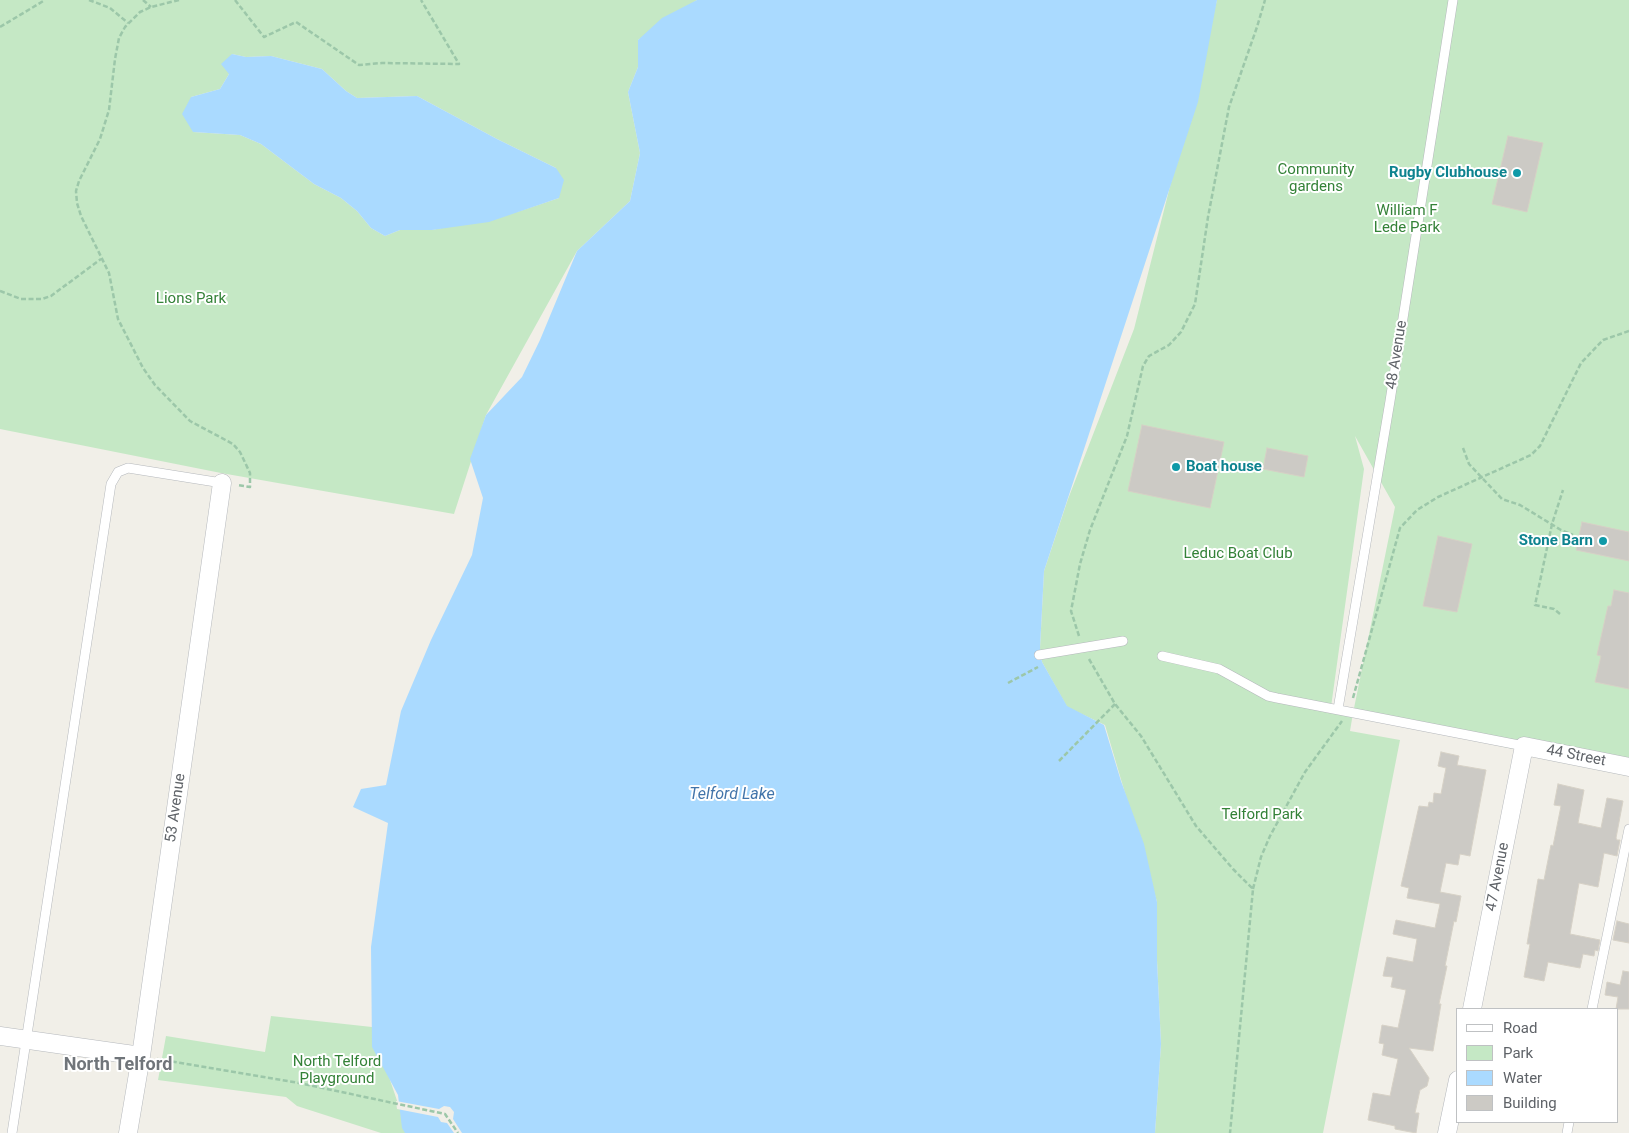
<!DOCTYPE html>
<style>
body{margin:0}
#map{position:relative;width:1629px;height:1133px;overflow:hidden;background:#f1efe8;font-family:Roboto,sans-serif}
canvas{display:block}
.legend{position:absolute;left:1456px;top:1008px;width:162px;height:115px;box-sizing:border-box;background:#fff;border:1px solid #bfc1c3;margin:0;padding:6px 9px;list-style:none;font-size:15px;color:#5f6368}
.legend li{display:flex;align-items:center;gap:10px;height:25px}
.legend b{width:25px;border:1px solid #bfc1c3}
</style>
<div id="map">
<canvas width="1629" height="1133"></canvas>
<ul class="legend">
<li><b style="height:6px;background:#fff"></b>Road</li>
<li><b style="height:14px;background:#c5e8c5"></b>Park</li>
<li><b style="height:14px;background:#aadaff"></b>Water</li>
<li><b style="height:14px;background:#cccac5"></b>Building</li>
</ul>
</div>
<script>
const g = document.querySelector('canvas').getContext('2d');
g.lineJoin = 'round';
function paint(path, color) { g.fillStyle = color; g.fill(path, 'evenodd'); }
const poly = rows => new Path2D(rows.map(r => 'M' + r).join(''));
function strokePath(path, color, width, dash) { g.strokeStyle = color; g.lineWidth = width; g.lineCap = dash ? 'butt' : 'round'; g.setLineDash(dash || []); g.stroke(path); }
function drawText(font, color, halo, rows, align = 'center') {
  g.font = font + ' Roboto,sans-serif'; g.lineWidth = 4; g.setLineDash([]); g.textBaseline = 'middle'; g.strokeStyle = halo; g.fillStyle = color; for (const [text, x, y, turn = 0] of rows) {
    g.save(); g.translate(x, y); g.rotate((+turn || 0) * Math.PI / 180); g.textAlign = isNaN(turn) ? turn : align; if (halo) g.strokeText(text, 0, 0); g.fillText(text, 0, 0); g.restore();
  }
}
const green = poly([
 [0,0,697,0,638,40,638,67,628,92,640,153,630,201,577,251,486,415,454,514,221,473,0,429],
 [232,54,246,57,271,56,322,69,346,91,357,98,417,96,497,139,556,168,559,198,520,211,432,230,400,230,385,236,371,228,357,211,341,198,314,184,261,144,240,135,193,132,191,97,220,89,229,74],
 [1217,0,1629,0,1629,775,1353,713,1350,731,1400,740,1323,1133,1155,1133,1161,1044,1157,960,1157,902,1105,725,1067,707,1042,662,1040,648,1044,571,1068,499,1134,329],
 [1355,436,1395,507,1353,713,1331,707,1364,469],
 [271,1016,372,1027,408,1133,381,1133,297,1106,286,1097,158,1080,166,1036,265,1052]
]);
const water = poly([
 [697,0,1217,0,1198,102,1044,571,1040,648,1042,662,1067,706,1104,725,1121,781,1144,844,1157,902,1157,960,1161,1044,1155,1133,405,1133,402,1128,398,1095,372,1047,371,947,388,823,353,807,361,789,386,785,401,711,431,640,472,555,483,498,470,459,486,415,522,377,540,340,577,251,630,201,640,153,628,92,638,67,638,40,662,18],
 [232,54,246,57,271,56,322,69,346,91,357,98,417,96,497,139,556,168,564,180,559,198,489,222,432,230,400,230,385,236,371,228,357,211,341,198,314,184,261,144,240,135,193,132,182,114,191,97,220,89,229,74,221,64]
]);
const pier = poly([
 [396,1101,439,1109,444,1106,450,1107,454,1112,453,1119,462,1133,454,1133,447,1123,441,1122,438,1117,397,1109]
]);
const building = poly([
 [1508,136,1543,143,1527,212,1492,204,1508,136],
 [1142,425,1224,442,1210,508,1128,491,1142,425],
 [1267,448,1308,456,1304,477,1263,469,1267,448],
 [1582,522,1629,532,1629,561,1576,550,1582,522],
 [1438,536,1472,544,1457,612,1423,606,1438,536],
 [1614,590,1629,593,1629,689,1595,682,1601,656,1597,655,1608,606,1611,606,1614,590],
 [1441,752,1459,756,1457,765,1486,770,1470,856,1460,854,1458,865,1446,863,1440,892,1461,896,1456,922,1454,921,1445,966,1447,966,1439,1004,1441,1004,1433,1051,1409,1048,1429,1078,1427,1086,1420,1090,1415,1113,1419,1113,1416,1133,1395,1129,1395,1126,1368,1120,1373,1093,1390,1096,1398,1059,1382,1055,1384,1044,1379,1043,1382,1025,1398,1028,1406,990,1391,987,1393,977,1383,976,1387,957,1413,962,1417,939,1393,934,1396,920,1435,928,1440,904,1407,898,1409,888,1401,886,1419,806,1428,807,1429,802,1433,803,1434,793,1441,794,1446,768,1438,766,1441,752],
 [1558,784,1584,790,1578,823,1601,828,1607,798,1623,801,1616,838,1617,840,1620,840,1617,856,1604,853,1598,887,1579,883,1570,934,1600,940,1598,951,1595,950,1594,956,1583,954,1580,968,1548,962,1544,981,1524,977,1530,944,1527,944,1538,879,1544,880,1551,845,1553,846,1561,806,1554,805,1558,784],
 [1617,921,1629,924,1629,943,1613,940,1617,921],
 [1623,971,1629,972,1629,1009,1616,1009,1618,997,1605,995,1607,982,1620,985,1623,971]
]);
const path = poly([
 [89,0,110,8,128,23],
 [143,0,151,7],
 [179,0,151,7,140,12,125,27,119,38,115,59,109,110,100,139,79,181,76,191,77,203,81,216,109,273,118,319,143,368,155,385,190,421,233,444,240,452,250,473,250,487,238,485],
 [235,0,264,37,296,22,359,65,382,63,459,64,421,0],
 [0,27,45,0],
 [0,291,21,299,42,299,51,296,101,259],
 [1463,448,1469,464,1502,499,1520,505,1561,530,1573,535],
 [1560,614,1554,609,1535,605,1552,524,1563,490],
 [1079,636,1071,611,1080,564,1090,530,1127,436,1143,366,1149,356,1169,345,1181,332,1195,304,1208,217,1229,107,1257,27,1265,0],
 [1089,659,1115,704,1141,736,1196,826,1233,869,1253,889,1230,1133],
 [1008,683,1038,667],
 [1353,698,1400,528,1417,510,1438,497,1531,455,1540,446,1581,363,1603,340,1629,331],
 [1059,761,1115,704],
 [1253,889,1261,857,1270,836,1305,772,1342,721],
 [157,1059,299,1083,445,1114,458,1133]
]);
const service = poly([
 [1039,655,1123,641],
 [1162,656,1219,669,1268,696,1277,698,1524,746],
 [1338,709,1390,401,1453,0],
 [1592,1009,1629,829],
 [12,1133,111,484,118,472,128,468,222,483],
 [1567,1133,1569,1122]
]);
const minor = poly([
 [1472,1009,1524,746,1629,767],
 [0,1036,141,1056],
 [128,1133,141,1056,222,483],
 [1447,1133,1458,1080]
]);
const markers = [
 [1517,173,5,"#0f9aa8"],
 [1176,467,5,"#0f9aa8"],
 [1603,541,5,"#0f9aa8"]
];
const parkNames = [
 ["Community",1316,170],
 ["gardens",1316,187],
 ["William F",1407,211],
 ["Lede Park",1407,228],
 ["Lions Park",191,299],
 ["Leduc Boat Club",1238,554],
 ["Telford Park",1262,815],
 ["North Telford",337,1062],
 ["Playground",337,1079]
];
const cultureNames = [
 ["Rugby Clubhouse",1507,173],
 ["Boat house",1186,467,"left"],
 ["Stone Barn",1593,541]
];
const streetNames = [
 ["48 Avenue",1397,355,-81],
 ["44 Street",1576,756,11],
 ["53 Avenue",176,808,-82],
 ["47 Avenue",1498,877,-79]
];
const waterNames = [
 ["Telford Lake",732,795]
];
const quarterNames = [
 ["North Telford",118,1065]
];
paint(green, '#c5e8c5');
paint(water, '#aadaff');
paint(pier, '#f1efe8');
paint(building, '#cccac5');
strokePath(building, '#d6d1c6', 1);
strokePath(service, '#b5b8bc', 10);
strokePath(minor, '#b5b8bc', 19);
strokePath(path, '#9cc7a9', 2.5, [5, 2.5]);
strokePath(service, '#fff', 9);
strokePath(minor, '#fff', 18);
for (const [x, y, r, color] of markers) { const dot = new Path2D(); dot.arc(x, y, r, 0, 2 * Math.PI); g.fillStyle = color; g.fill(dot); strokePath(dot, '#fff', 2); }
drawText('15px', '#348238', '#fff', parkNames);
drawText('bold 15px', '#0d838f', '#fff', cultureNames, 'right');
drawText('15px', '#5f6368', '#fff', streetNames);
drawText('italic 16px', '#4174aa', '#fff', waterNames);
drawText('bold 18px', '#70757a', '#fff', quarterNames);
</script>
